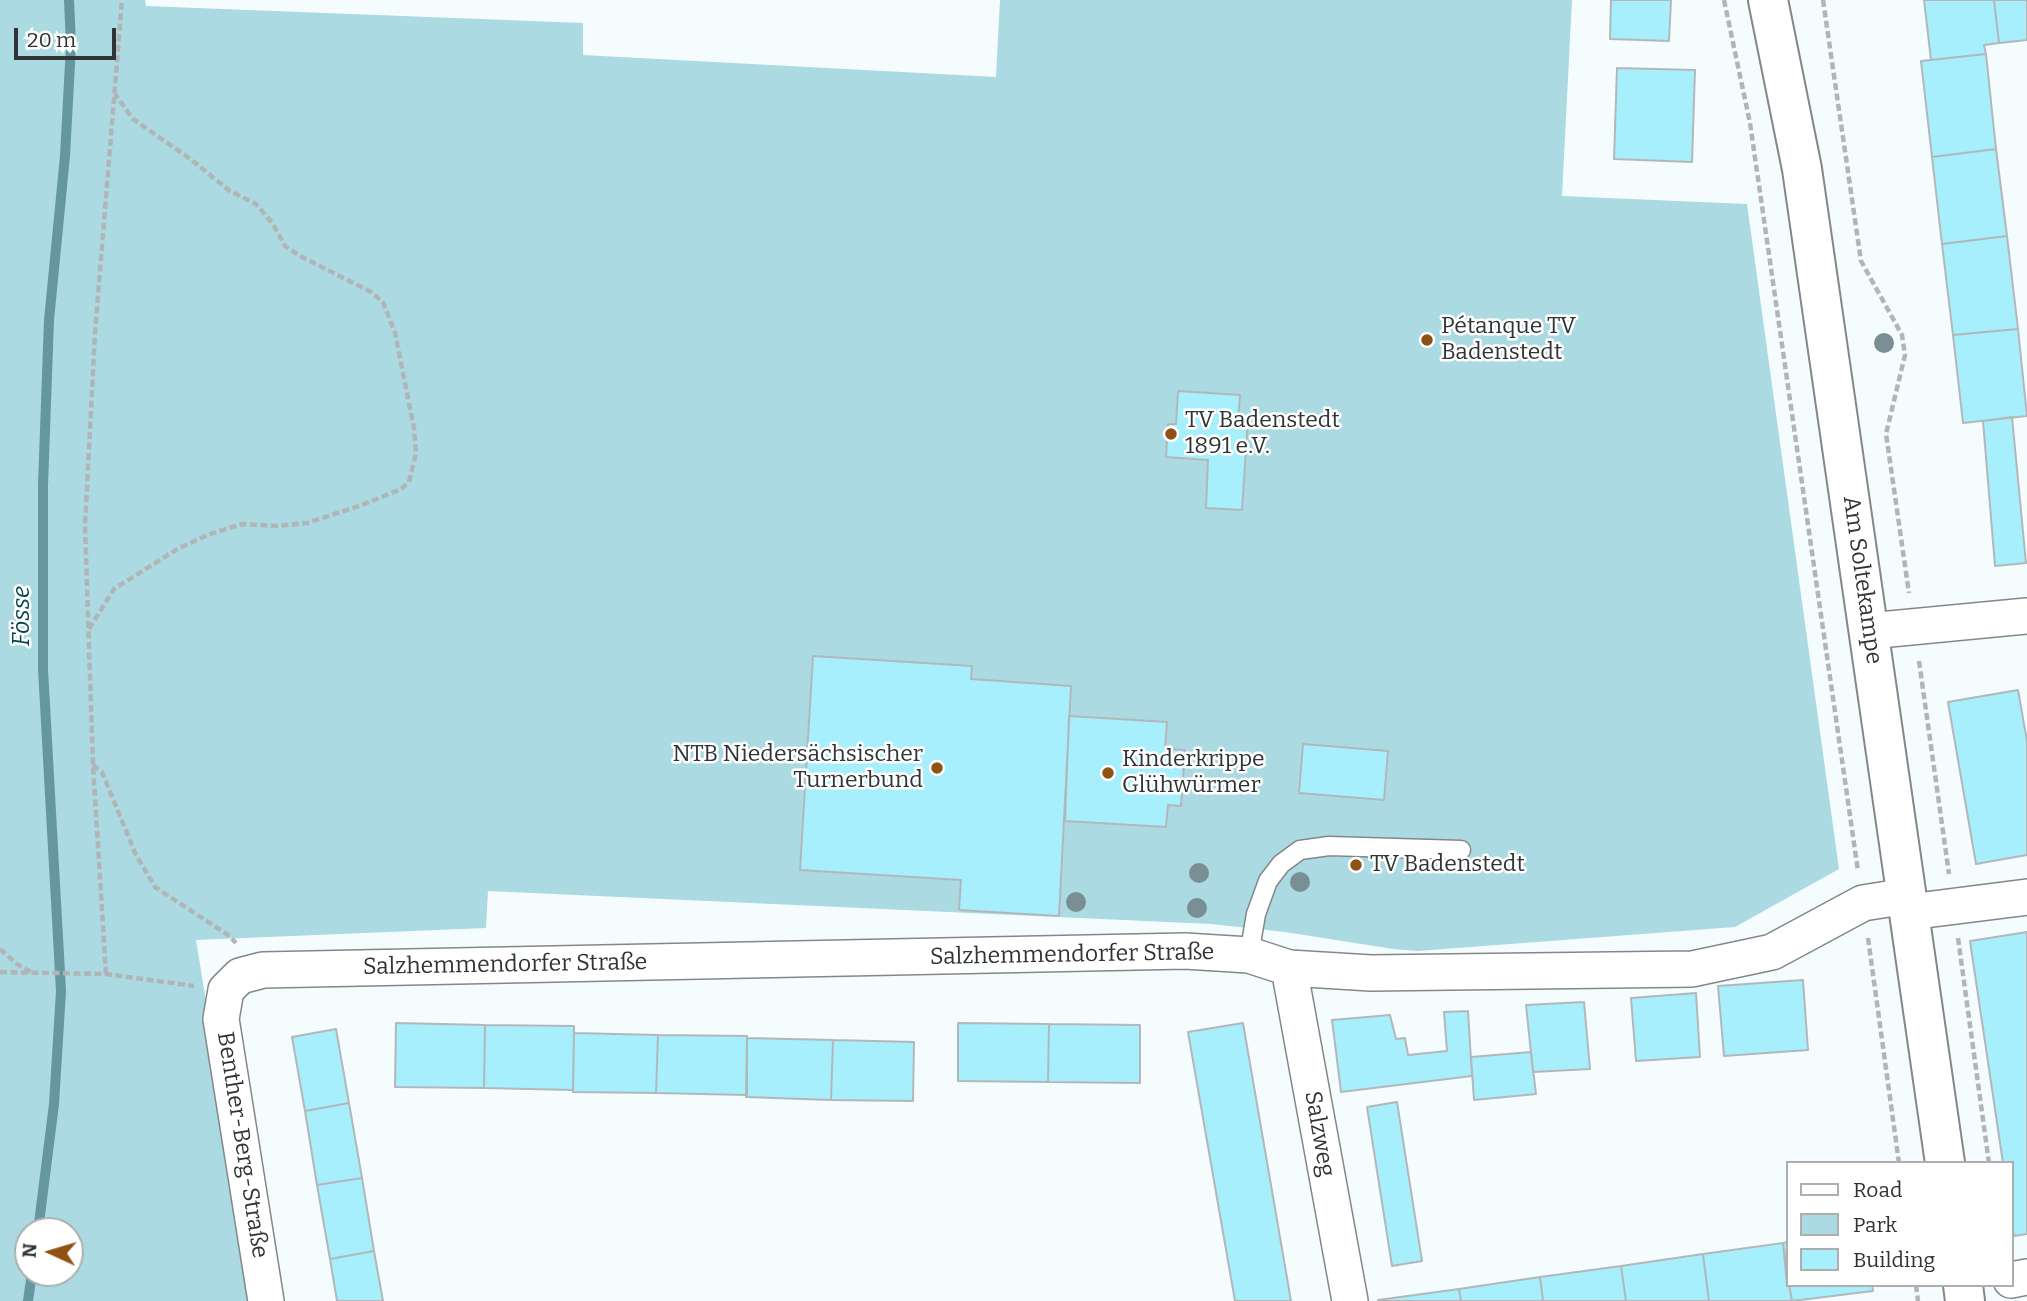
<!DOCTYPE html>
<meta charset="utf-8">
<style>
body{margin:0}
#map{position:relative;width:2027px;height:1301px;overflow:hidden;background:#f5fcfd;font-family:Bitter,serif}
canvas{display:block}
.legend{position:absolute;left:1786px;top:1161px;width:228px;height:126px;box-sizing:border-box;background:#fff;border:2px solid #adaeae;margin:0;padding:9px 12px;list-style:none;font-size:21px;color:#313434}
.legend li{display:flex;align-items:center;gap:14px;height:35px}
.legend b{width:35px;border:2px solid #adaeae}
.north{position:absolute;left:14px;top:1217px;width:70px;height:70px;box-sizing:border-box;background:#fff;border:2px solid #adaeae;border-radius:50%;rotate:274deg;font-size:19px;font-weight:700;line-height:28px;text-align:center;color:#313434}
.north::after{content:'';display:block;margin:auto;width:24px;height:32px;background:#8e5212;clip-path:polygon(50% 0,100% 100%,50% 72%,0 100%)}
.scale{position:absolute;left:14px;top:28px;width:102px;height:32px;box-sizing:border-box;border:4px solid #313434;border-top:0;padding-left:9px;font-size:21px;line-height:24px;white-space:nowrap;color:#313434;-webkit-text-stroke:5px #fff;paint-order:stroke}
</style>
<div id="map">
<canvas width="2027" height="1301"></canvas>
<ul class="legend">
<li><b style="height:9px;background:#fff"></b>Road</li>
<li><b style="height:19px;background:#abdae3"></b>Park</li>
<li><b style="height:19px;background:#a7effd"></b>Building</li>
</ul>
<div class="north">N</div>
<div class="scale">20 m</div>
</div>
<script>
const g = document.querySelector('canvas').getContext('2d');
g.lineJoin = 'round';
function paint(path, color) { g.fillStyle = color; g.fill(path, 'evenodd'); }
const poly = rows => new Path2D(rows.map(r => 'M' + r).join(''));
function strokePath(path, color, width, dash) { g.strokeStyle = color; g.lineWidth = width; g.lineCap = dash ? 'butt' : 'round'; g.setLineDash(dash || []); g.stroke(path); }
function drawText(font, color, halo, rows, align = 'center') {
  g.font = font + ' Bitter,serif'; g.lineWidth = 5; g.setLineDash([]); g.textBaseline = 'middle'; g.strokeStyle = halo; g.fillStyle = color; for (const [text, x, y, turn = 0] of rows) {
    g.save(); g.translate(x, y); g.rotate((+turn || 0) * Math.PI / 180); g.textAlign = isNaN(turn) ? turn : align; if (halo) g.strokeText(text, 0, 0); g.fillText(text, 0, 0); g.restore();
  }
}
const green = poly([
 [0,0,145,0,146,6,583,23,583,55,996,77,1000,0,1572,0,1562,196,1747,204,1839,869,1735,927,1418,951,1393,949,1285,932,1211,924,488,891,486,928,196,940,255,1301,0,1301],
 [28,1231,70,1231,70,1273,28,1273]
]);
const stream = poly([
 [38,1231,54,1104,61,991,43,669,43,485,49,320,65,156,71,45,69,0],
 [28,1301,32,1273]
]);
const building = poly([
 [1611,0,1671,0,1669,41,1610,39,1611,0],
 [1924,0,1994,0,1999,43,1984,45,1986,54,1931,60,1924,0],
 [1994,0,2027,0,2027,40,1999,43,1994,0],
 [1986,54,1996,149,1932,157,1921,61,1986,54],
 [1617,68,1695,70,1692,162,1614,159,1617,68],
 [1996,149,2007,236,1942,244,1932,157,1996,149],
 [2007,236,2018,329,1953,335,1942,244,2007,236],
 [2018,329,2027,416,1963,423,1953,335,2018,329],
 [1178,391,1240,395,1238,421,1248,421,1242,510,1206,508,1208,460,1166,457,1168,424,1176,424,1178,391],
 [2012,417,2026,563,1995,566,1983,421,2012,417],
 [813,656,972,666,971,679,1071,686,1059,916,959,910,961,880,800,870,813,656],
 [2018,690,2027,741,2027,855,1976,864,1948,702,2018,690],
 [1069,716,1167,722,1165,749,1185,750,1181,806,1168,805,1166,827,1065,821,1069,716],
 [1303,744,1388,751,1384,800,1299,793,1303,744],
 [2027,932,2027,1234,2014,1236,2011,1215,2011,1163,2003,1163,1970,941,2027,932],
 [1803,980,1808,1050,1724,1056,1718,986,1803,980],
 [1696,993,1700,1057,1636,1061,1631,998,1696,993],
 [1584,1002,1590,1069,1533,1072,1526,1005,1584,1002],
 [1468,1011,1472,1076,1341,1092,1332,1020,1390,1015,1396,1039,1405,1038,1408,1055,1447,1051,1444,1012,1468,1011],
 [396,1023,485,1025,484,1088,395,1087,396,1023],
 [958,1023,1049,1024,1048,1082,958,1081,958,1023],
 [1243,1023,1291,1301,1235,1301,1188,1032,1243,1023],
 [1049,1024,1140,1025,1140,1083,1048,1082,1049,1024],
 [485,1025,574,1026,573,1090,484,1088,485,1025],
 [336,1029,349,1103,305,1111,292,1037,336,1029],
 [574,1033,658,1035,656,1093,573,1092,574,1033],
 [658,1035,747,1036,747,1095,656,1093,658,1035],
 [747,1038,833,1040,831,1100,746,1097,747,1038],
 [833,1040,914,1042,913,1101,831,1100,833,1040],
 [1531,1052,1536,1094,1474,1100,1471,1057,1531,1052],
 [1397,1102,1422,1261,1392,1266,1367,1107,1397,1102],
 [349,1103,362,1178,317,1185,305,1111,349,1103],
 [362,1178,374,1251,330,1259,317,1185,362,1178],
 [1787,1242,1787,1270,1783,1243,1787,1242],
 [1783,1243,1787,1285,1789,1285,1792,1301,1709,1301,1703,1254,1783,1243],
 [374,1251,383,1301,337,1301,330,1259,374,1251],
 [1703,1254,1709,1301,1626,1301,1621,1266,1703,1254],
 [1621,1266,1626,1301,1543,1301,1540,1277,1621,1266],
 [1540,1277,1543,1301,1461,1301,1459,1289,1540,1277],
 [1789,1285,1872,1285,1873,1291,1792,1301,1789,1285],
 [1459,1289,1461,1301,1378,1301,1378,1300,1459,1289]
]);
const path = poly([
 [1724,0,1750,123,1858,871],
 [1823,0,1861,261,1902,335,1905,355,1886,434,1909,593],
 [89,629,114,589,179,548,210,534,242,524,275,526,307,523,362,505,401,489,409,482,416,453,414,428,395,333,383,302,371,292,300,256,285,246,273,224,256,204,230,191,189,158,133,119,115,94],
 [1919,661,1949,874],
 [93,765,102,772,136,855,155,887,228,935,236,943],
 [1868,938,1899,1163],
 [1958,938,1989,1163],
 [0,949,17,964,31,972],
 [0,972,106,974,194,986],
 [106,974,93,765,85,526,95,333,122,0],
 [1916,1285,1918,1301]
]);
const service = poly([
 [1249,955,1256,914,1268,881,1281,864,1300,850,1329,846,1461,850]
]);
const minor = poly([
 [1869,631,2027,616],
 [1909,912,2027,897],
 [1289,968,1350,1301],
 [2011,1280,2027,1277],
 [266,1301,221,1019,226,990,240,976,263,970,1185,951,1249,955,1289,968,1371,973,1692,969,1772,952,1863,903,1907,896]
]);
const tertiary = poly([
 [1768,0,1802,169,1945,1163],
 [1963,1285,1965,1301]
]);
const trees = [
 [1884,343],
 [1199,873],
 [1300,882],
 [1076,902],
 [1197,908]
];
const markers = [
 [1427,340,7,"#8e5212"],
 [1171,434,7,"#8e5212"],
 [937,768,7,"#8e5212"],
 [1108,773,7,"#8e5212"],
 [1356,865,7,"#8e5212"]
];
const poiNames = [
 ["Pétanque TV",1441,327],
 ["Badenstedt",1441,353],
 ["TV Badenstedt",1185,421],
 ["1891 e.V.",1185,447],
 ["NTB Niedersächsischer",923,755,"right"],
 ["Turnerbund",923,781,"right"],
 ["Kinderkrippe",1122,760],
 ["Glühwürmer",1122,786],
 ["TV Badenstedt",1370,865]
];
const streetNames = [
 ["Am Soltekampe",1862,580,82],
 ["Salzhemmendorfer Straße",1072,955,-1],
 ["Salzhemmendorfer Straße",505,965,-1],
 ["Salzweg",1319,1134,80],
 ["Benther-Berg-Straße",242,1145,81]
];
const waterNames = [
 ["Fösse",22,616,-90]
];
paint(green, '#abdae3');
strokePath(stream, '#6597a0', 10);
paint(building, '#a7effd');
strokePath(building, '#b2b8ba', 2);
strokePath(service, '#82888a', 21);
strokePath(minor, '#82888a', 38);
strokePath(tertiary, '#82888a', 42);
strokePath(path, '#b0b5b6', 4.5, [7, 3.5]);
strokePath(service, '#fff', 18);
strokePath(minor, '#fff', 35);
strokePath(tertiary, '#fff', 38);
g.fillStyle = '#798f93';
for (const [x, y] of trees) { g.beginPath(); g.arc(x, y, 10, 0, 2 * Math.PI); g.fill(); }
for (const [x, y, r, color] of markers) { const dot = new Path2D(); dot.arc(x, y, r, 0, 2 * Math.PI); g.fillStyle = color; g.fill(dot); strokePath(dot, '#fff', 2.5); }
drawText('23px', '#313434', '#fff', poiNames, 'left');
drawText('23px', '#313434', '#fff', streetNames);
drawText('italic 24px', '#00444e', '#fff', waterNames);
</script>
